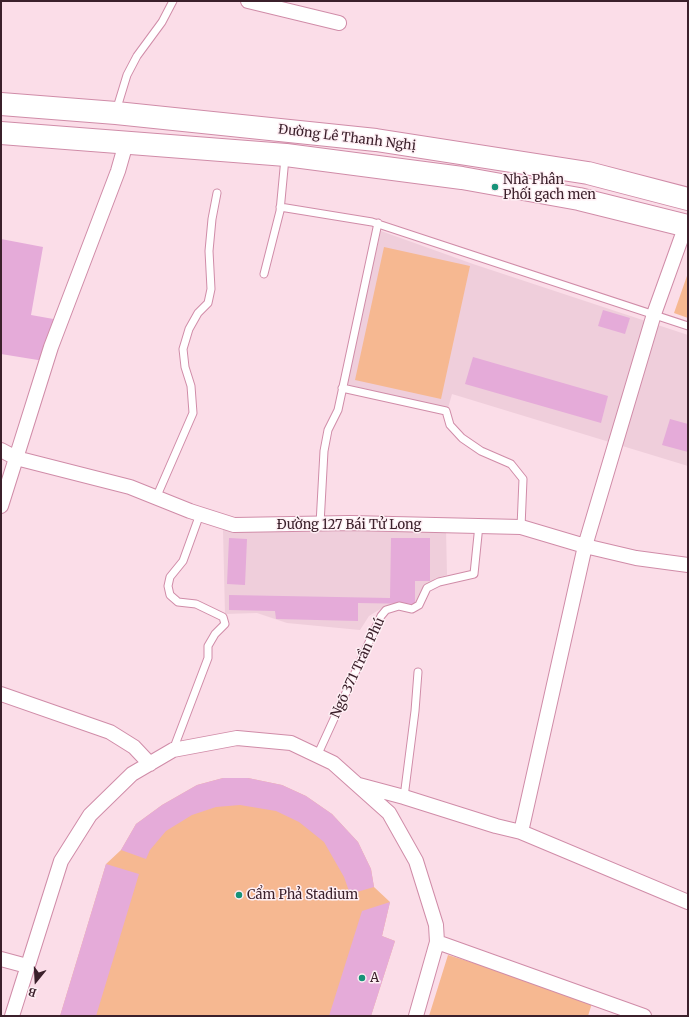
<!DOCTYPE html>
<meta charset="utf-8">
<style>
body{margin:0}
#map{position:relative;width:689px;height:1017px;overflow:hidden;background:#fbdde8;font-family:Merriweather,serif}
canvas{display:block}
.frame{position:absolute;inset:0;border:2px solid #3b202b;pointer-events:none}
.north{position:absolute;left:16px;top:961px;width:40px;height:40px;-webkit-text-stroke:3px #feeff4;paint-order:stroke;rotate:198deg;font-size:11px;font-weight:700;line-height:16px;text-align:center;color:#3b202b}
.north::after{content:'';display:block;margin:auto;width:14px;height:18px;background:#3b202b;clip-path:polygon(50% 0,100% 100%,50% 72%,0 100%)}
</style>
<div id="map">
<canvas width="689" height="1017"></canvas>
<div class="frame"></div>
<div class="north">B</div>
</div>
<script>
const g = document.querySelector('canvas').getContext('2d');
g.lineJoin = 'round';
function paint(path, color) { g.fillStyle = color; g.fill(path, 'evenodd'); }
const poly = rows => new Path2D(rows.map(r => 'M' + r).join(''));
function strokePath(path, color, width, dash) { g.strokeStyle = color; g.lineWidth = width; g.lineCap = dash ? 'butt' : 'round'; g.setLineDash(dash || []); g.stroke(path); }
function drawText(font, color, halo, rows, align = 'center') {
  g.font = font + ' Merriweather,serif'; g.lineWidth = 3; g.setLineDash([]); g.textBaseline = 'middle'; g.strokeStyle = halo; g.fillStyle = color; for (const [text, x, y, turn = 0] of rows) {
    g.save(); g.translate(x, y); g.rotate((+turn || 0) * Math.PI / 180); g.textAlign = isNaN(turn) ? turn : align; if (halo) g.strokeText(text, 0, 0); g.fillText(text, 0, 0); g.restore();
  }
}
const built = poly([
 [381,231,473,264,688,335,688,466,452,394,448,408,345,384],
 [446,529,447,575,436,578,427,585,413,606,390,606,382,608,369,616,360,630,287,623,257,613,225,614,223,530]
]);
const green = poly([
 [384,247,470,266,441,399,355,380],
 [688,273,688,318,674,313],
 [223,778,248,778,282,785,306,796,332,814,358,842,371,869,374,887,390,902,382,936,395,941,371,1016,60,1016,106,864,121,850,136,824,162,805,197,785],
 [448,955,593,1000,588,1016,429,1016]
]);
const building = poly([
 [1,239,43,247,31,315,59,320,44,361,1,354],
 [603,310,630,318,625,334,598,326],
 [473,357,608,396,601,423,465,384],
 [670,419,688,424,688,452,662,445],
 [229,538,247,539,245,585,227,584],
 [391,538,430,538,430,581,415,581,415,604,358,603,358,621,276,619,275,611,229,610,229,595,390,598],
 [223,778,248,778,282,785,306,796,332,814,358,842,371,869,374,887,350,894,344,877,324,842,299,822,276,811,240,805,216,807,192,815,166,831,150,850,146,859,121,850,136,824,162,805,197,785],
 [106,864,139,874,96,1016,60,1016],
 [390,902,382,936,395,941,371,1016,329,1016,362,911]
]);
const service = poly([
 [116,111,127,75,137,56,162,22,173,1],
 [280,207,372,222,688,326],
 [264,274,280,211,285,158],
 [342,388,446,411,450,425,462,438,481,451,511,464,523,479,521,527],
 [156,498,193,413,191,386,185,367,183,349,189,329,198,313,208,303,211,289,209,251,212,219,217,193],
 [320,524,324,451,328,430,338,410,378,223],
 [173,750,208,658,208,646,215,634,225,624,223,617,196,604,178,602,170,595,168,586,170,577,183,561,200,514],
 [317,756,381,616,386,610,399,606,412,609,419,605,427,588,439,582,474,574,479,525],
 [404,797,415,711,418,672]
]);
const minor = poly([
 [248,1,339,23],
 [1,450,16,458,130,487,190,511,234,525,350,523,521,527,585,546,636,558,688,565],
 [1,506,51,347,118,171,126,143],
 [1,694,110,732,134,747,150,764],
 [359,785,404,797,496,826,521,832,688,902],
 [521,832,585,546,654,314,686,225],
 [437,942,644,1016],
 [1,959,27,966],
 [12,1016,61,861,90,815,132,774,173,750,237,738,291,743,333,763,389,813,416,861,436,925,437,942,416,1016]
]);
const trunk = poly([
 [1,104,116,113,376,140,588,173,688,199],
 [1,133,286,155,462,178,579,199,688,226]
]);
const markers = [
 [495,187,4,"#179278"],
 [239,895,4,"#179278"],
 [362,978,4,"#179278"]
];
const streetNames = [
 ["Đường Lê Thanh Nghị",347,138,7],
 ["Đường 127 Bái Tử Long",349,525],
 ["Ngõ 371 Trần Phú",358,668,-65]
];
const poiNames = [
 ["Nhà Phân",503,180],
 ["Phối gạch men",503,195],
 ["Cẩm Phả Stadium",247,895],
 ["A",370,978]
];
paint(built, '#efcedb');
paint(green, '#f6b891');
paint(building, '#e5abd9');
strokePath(service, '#d08ca8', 9);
strokePath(minor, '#d08ca8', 16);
strokePath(trunk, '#d08ca8', 24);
strokePath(service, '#fff', 7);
strokePath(minor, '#fff', 14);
strokePath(trunk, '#fff', 22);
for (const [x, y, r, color] of markers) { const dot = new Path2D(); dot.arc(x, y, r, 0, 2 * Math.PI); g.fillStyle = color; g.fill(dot); strokePath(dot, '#feeff4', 1.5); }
drawText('13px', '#3b202b', '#feeff4', streetNames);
drawText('13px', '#3b202b', '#feeff4', poiNames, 'left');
</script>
